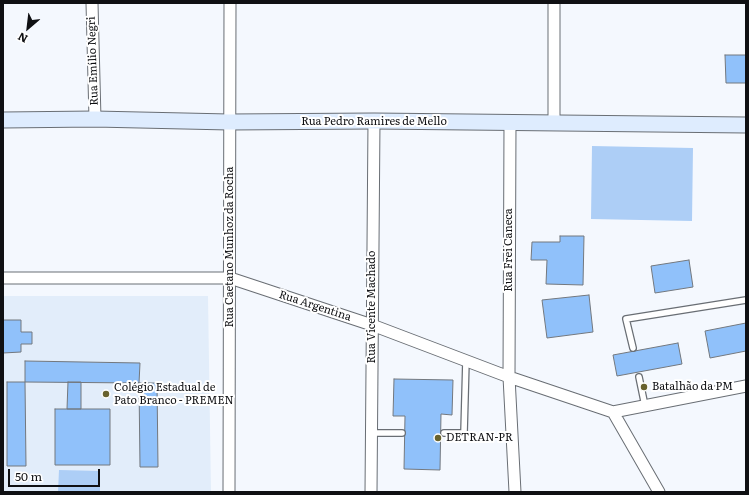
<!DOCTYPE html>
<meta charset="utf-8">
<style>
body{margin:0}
#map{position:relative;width:749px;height:495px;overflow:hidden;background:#f4f8fe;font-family:Literata,serif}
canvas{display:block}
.frame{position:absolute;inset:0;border:4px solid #0f1013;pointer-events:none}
.north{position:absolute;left:8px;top:8px;width:40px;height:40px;-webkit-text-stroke:3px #fff;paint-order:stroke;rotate:208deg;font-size:11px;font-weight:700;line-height:16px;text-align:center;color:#0f1013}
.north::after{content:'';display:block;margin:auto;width:14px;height:18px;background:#0f1013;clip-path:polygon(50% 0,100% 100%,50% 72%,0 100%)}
.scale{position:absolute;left:8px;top:469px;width:92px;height:18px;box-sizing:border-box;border:2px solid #0f1013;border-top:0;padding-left:5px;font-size:12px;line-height:14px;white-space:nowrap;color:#0f1013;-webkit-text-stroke:3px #fff;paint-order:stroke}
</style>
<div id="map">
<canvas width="749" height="495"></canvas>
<div class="frame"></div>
<div class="north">N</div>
<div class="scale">50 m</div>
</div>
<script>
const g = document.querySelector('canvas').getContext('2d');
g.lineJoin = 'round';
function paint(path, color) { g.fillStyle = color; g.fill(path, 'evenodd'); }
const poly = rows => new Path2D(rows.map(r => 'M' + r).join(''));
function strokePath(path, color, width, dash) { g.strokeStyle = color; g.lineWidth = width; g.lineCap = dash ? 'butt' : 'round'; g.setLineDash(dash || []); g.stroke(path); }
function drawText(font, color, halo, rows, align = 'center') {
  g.font = font + ' Literata,serif'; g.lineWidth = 4; g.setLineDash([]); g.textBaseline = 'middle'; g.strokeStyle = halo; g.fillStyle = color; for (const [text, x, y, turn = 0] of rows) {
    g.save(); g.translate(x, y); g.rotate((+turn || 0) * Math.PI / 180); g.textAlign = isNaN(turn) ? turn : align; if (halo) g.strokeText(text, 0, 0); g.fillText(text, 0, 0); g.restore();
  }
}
const built = poly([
 [3,296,208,296,211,492,3,492]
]);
const green = poly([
 [592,146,693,148,692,221,591,219],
 [59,470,100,471,100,492,58,492]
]);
const building = poly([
 [725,55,746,55,746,83,726,83,725,55],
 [560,236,584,236,583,285,546,284,547,260,531,260,532,242,560,242,560,236],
 [689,260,693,287,655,293,651,266,689,260],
 [589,295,593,332,547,338,542,300,589,295],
 [3,320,21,320,21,332,32,332,32,344,21,344,21,352,3,353,3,320],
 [746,323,746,351,710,358,705,331,746,323],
 [678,343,682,364,617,376,613,355,678,343],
 [25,361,140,363,139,383,25,382,25,361],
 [394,379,453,380,452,415,441,414,440,470,404,469,405,416,393,416,394,379],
 [7,382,25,382,26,466,7,466,7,382],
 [68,382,81,382,81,409,67,409,68,382],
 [139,383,157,383,158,467,140,467,139,383],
 [55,409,110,409,110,465,55,465,55,409]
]);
const lane = poly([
 [633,348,626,319,746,300],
 [639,377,645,406],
 [372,433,402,433],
 [444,433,464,433,466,360]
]);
const street = poly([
 [92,3,95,119],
 [510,123,509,377,515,492],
 [554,123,554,3],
 [3,278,230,278,372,325,509,377,613,412],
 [613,412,746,386],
 [613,412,659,492],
 [229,492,230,3],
 [371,492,374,121]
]);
const secondary = poly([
 [3,120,95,119,229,122,374,121,746,125]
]);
const markers = [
 [644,387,4,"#68622e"],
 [106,394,4,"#68622e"],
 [438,438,4,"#68622e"]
];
const streetNames = [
 ["Rua Emílio Negri",93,61,-92],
 ["Rua Pedro Ramires de Mello",374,122],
 ["Rua Caetano Munhoz da Rocha",230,247,-90],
 ["Rua Frei Caneca",509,250,-90],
 ["Rua Argentina",315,306,18],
 ["Rua Vicente Machado",372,307,-90]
];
const poiNames = [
 ["Batalhão da PM",652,387],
 ["Colégio Estadual de",114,388],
 ["Pato Branco - PREMEN",114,401],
 ["DETRAN-PR",446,438]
];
paint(built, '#e2edfa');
paint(green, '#adcef6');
paint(building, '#90c1fa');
strokePath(building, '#73787e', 1);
strokePath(lane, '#696e74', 8);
strokePath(street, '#696e74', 13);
strokePath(secondary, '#696e74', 17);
strokePath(lane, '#fff', 5.5);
strokePath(street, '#fff', 11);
strokePath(secondary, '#deecfe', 15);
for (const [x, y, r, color] of markers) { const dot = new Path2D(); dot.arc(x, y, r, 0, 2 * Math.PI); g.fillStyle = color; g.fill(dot); strokePath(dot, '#fff', 1.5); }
drawText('11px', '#0f1013', '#fff', streetNames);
drawText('11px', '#0f1013', '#fff', poiNames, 'left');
</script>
